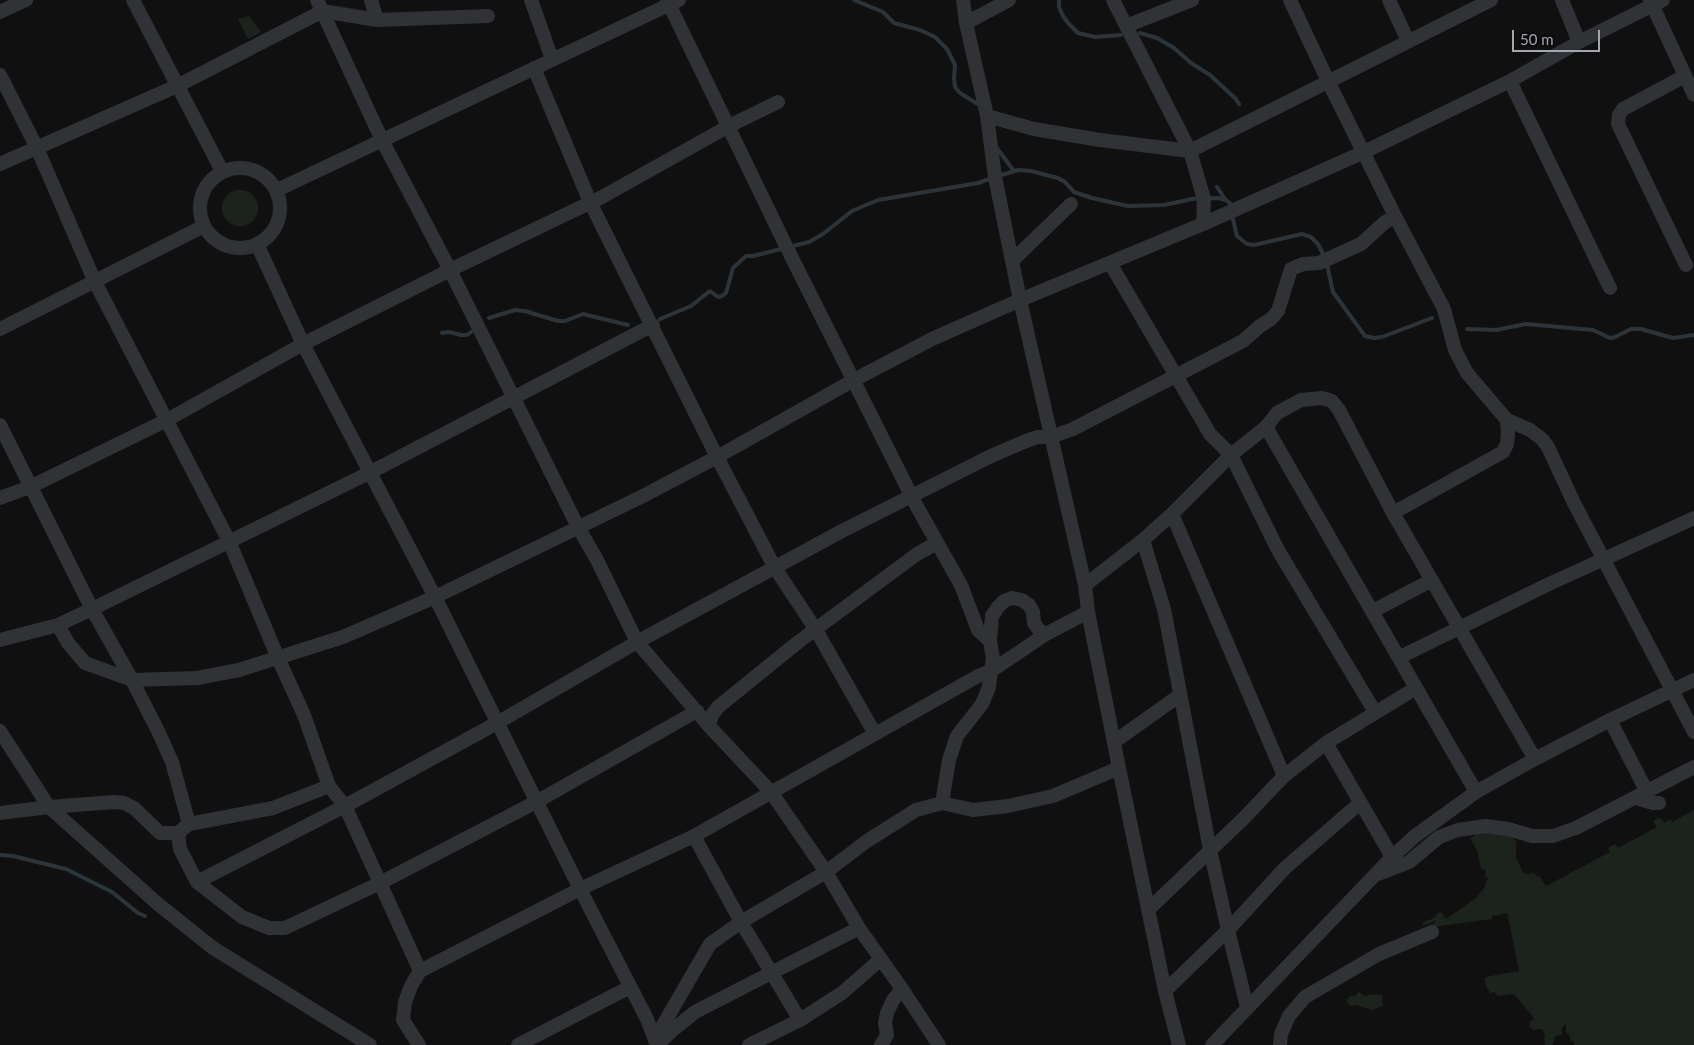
<!DOCTYPE html>
<style>
body{margin:0}
#map{position:relative;width:1694px;height:1045px;overflow:hidden;background:#101011;font-family:Lato,sans-serif}
canvas{display:block}
.scale{position:absolute;left:1512px;top:30px;width:88px;height:22px;box-sizing:border-box;border:2px solid #a2a7b0;border-top:0;padding-left:6px;font-size:15px;line-height:18px;white-space:nowrap;color:#a2a7b0;-webkit-text-stroke:4px #0b0b0c;paint-order:stroke}
</style>
<div id="map">
<canvas width="1694" height="1045"></canvas>
<div class="scale">50 m</div>
</div>
<script>
const g = document.querySelector('canvas').getContext('2d');
g.lineJoin = 'round';
function paint(path, color) { g.fillStyle = color; g.fill(path, 'evenodd'); }
const poly = rows => new Path2D(rows.map(r => 'M' + r).join(''));
function strokePath(path, color, width, dash) { g.strokeStyle = color; g.lineWidth = width; g.lineCap = dash ? 'butt' : 'round'; g.setLineDash(dash || []); g.stroke(path); }
const green = poly([
 [249,16,261,32,248,39,238,19],
 '222 208a18 18 0 1 1 36 0a18 18 0 1 1-36 0Z',
 [1694,810,1694,1045,1574,1045,1574,1042,1571,1041,1569,1035,1566,1032,1566,1024,1563,1026,1561,1031,1563,1034,1554,1037,1553,1044,1552,1045,1545,1045,1544,1039,1545,1035,1543,1030,1540,1029,1534,1030,1529,1027,1530,1021,1533,1020,1534,1018,1514,994,1498,996,1494,992,1490,993,1485,984,1485,977,1519,971,1507,913,1492,916,1492,919,1440,926,1431,927,1436,920,1428,924,1423,925,1423,922,1432,919,1436,916,1436,914,1441,912,1446,919,1475,899,1484,888,1488,878,1485,876,1486,872,1485,870,1481,869,1477,850,1470,839,1479,832,1510,834,1516,842,1516,858,1523,872,1526,874,1534,873,1537,877,1539,876,1546,886,1610,852,1608,848,1615,844,1618,848,1657,827,1653,821,1658,818,1662,819,1664,823,1670,819,1672,822],
 [1359,992,1365,996,1371,994,1373,995,1375,994,1382,995,1383,1006,1372,1010,1356,1005,1351,1006,1346,1002,1350,996,1355,996]
]);
const stream = poly([
 [854,0,883,12,894,23,920,30,935,37,947,49,955,65,954,78,955,87,960,93,981,106],
 [1059,0,1059,7,1063,16,1069,24,1078,33,1095,37,1121,35],
 [1140,33,1157,38,1174,48,1191,63,1210,75,1236,99,1239,104],
 [996,147,1014,171],
 [998,176,1018,170,1031,171,1058,178,1065,182,1074,192,1092,198,1128,206,1164,205,1192,199,1218,198,1226,200,1231,204,1231,208],
 [1217,187,1225,199],
 [1232,215,1237,236,1247,244,1254,245,1302,234,1311,237,1318,244,1326,260,1333,292,1365,336,1374,338,1382,337,1432,318],
 [489,318,515,310,525,311,558,321,565,321,583,314,628,325],
 [660,319,691,306,710,291,718,297,722,296,726,293,733,268,746,256,753,256,809,242,823,234,852,211,878,200,978,183,992,178],
 [1467,329,1496,330,1526,324,1593,330,1610,338,1615,337,1631,329,1641,329,1673,338,1694,335],
 [442,333,449,332,461,335,467,335,471,332],
 [0,855,13,856,66,869,112,892,138,913,145,916]
]);
const minor = poly([
 [133,0,222,171],
 [317,0,382,140,450,270,578,527,596,558,637,642,709,726,771,792,826,872,859,928,902,989,939,1045],
 [371,0,377,20],
 [531,0,552,59],
 [667,0,787,248,916,505,961,585,978,630,990,641],
 [963,0,966,23,987,116,995,177,1020,300,1085,585,1088,612,1119,768,1165,991,1179,1045],
 [1113,0,1190,151,1204,199,1203,224],
 [1290,0,1328,81,1395,216,1444,309,1455,350,1467,373,1507,420,1530,430,1542,439,1548,447,1573,501,1694,732],
 [1389,0,1408,41],
 [1562,0,1579,42],
 [1650,0,1694,95],
 [0,12,26,0],
 [966,23,1009,0],
 [1126,26,1192,0],
 [534,68,590,202,717,457,775,568,816,630,875,734],
 [0,75,37,148,95,282,229,541,278,658,304,715,329,786,345,806,420,971],
 [1685,76,1623,109,1619,115,1618,124,1686,265],
 [1510,81,1610,288],
 [987,116,1034,129,1100,140,1190,151,1491,0],
 [0,164,177,86,323,11,377,20,488,16],
 '200 208a40 40 0 1 1 80 0a40 40 0 1 1-80 0Z',
 [277,190,679,0],
 [257,244,303,344,435,597,580,889,647,1019,657,1045],
 [1013,260,1071,204],
 [1110,263,1210,434,1231,455,1278,550,1375,712],
 [0,329,204,226],
 [0,425,92,609,132,680,159,733,172,762,189,824,273,808,329,786],
 [1266,427,1476,792],
 [0,498,30,487,167,420,303,344,450,270,602,197,729,126,778,102],
 [1393,513,1503,452,1507,444,1508,435,1507,420],
 [1172,514,1284,776],
 [1143,540,1164,609,1210,850,1228,930,1247,1007],
 [1085,585,1143,540,1172,514,1231,455,1266,427,1277,413,1301,400,1322,398,1332,401,1339,410,1393,513,1535,759],
 [1373,611,1432,580],
 [58,625,68,643,85,663,132,680,197,678,239,670,343,637,435,597,643,496,717,457,854,380,932,339,1020,300,1203,224,1364,152,1510,81,1579,42,1663,0],
 [0,640,58,625,92,609,371,472,653,325],
 [1400,657,1549,584,1694,518],
 [1610,720,1647,792],
 [709,726,712,715,718,707,797,643,917,554,937,543],
 [0,731,49,807,158,904,213,948,370,1045],
 [1114,742,1180,695],
 [1326,743,1392,857],
 [1636,798,1653,803,1659,803],
 [942,803,949,760,957,736,982,704,989,687,991,671,1046,634],
 [0,813,49,807,114,802,124,803,134,808,160,833,178,833],
 [189,824,178,833,180,849,197,882,242,917,269,928,285,928,380,883,536,802,697,711],
 [694,836,741,922,800,1020],
 [1378,874,1409,862,1439,837,1458,830,1486,826,1508,829,1532,836,1553,836,1576,828,1694,767],
 [197,882,345,806,497,723,637,642,842,531,991,456,1026,441,1038,437,1051,437,1073,429,1243,341,1260,326,1271,319,1278,311,1291,269,1303,264,1319,263,1361,244,1384,223,1395,216],
 [1148,910,1244,818,1284,776,1326,743,1416,688],
 [1165,991,1228,930,1285,868,1360,803],
 [655,1039,710,944,741,922,826,872,867,841,916,810,942,803,973,810,1008,806,1053,796,1119,768],
 [419,1045,403,1020,405,1002,411,986,420,971,580,889,694,836,978,676,991,671,993,658,990,641,992,616,998,607,1004,601,1012,598,1022,600,1029,605,1033,612,1034,623,1039,630,1046,634,1088,612],
 [518,1045,630,987],
 [657,1045,674,1029,695,1012,859,928],
 [749,1045,800,1020,842,993,881,959],
 [881,1045,887,1035,885,1023,887,1013,893,1000,902,989],
 [1212,1045,1392,857,1415,836,1476,792,1535,759,1610,720,1694,680],
 [1280,1045,1281,1034,1289,1016,1305,997,1379,954,1432,932]
]);
paint(green, '#1c231d');
strokePath(stream, '#2d3439', 4);
strokePath(minor, '#313235', 14);
</script>
